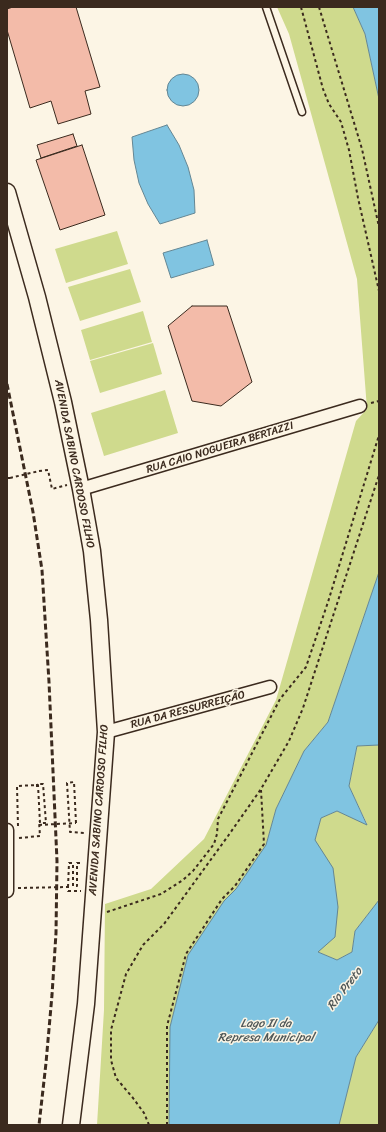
<!DOCTYPE html>
<meta charset="utf-8">
<style>
body{margin:0}
#map{position:relative;width:386px;height:1132px;overflow:hidden;background:#fcf5e5;font-family:Sriracha,sans-serif}
canvas{display:block}
.frame{position:absolute;inset:0;border:8px solid #3b2a1e;pointer-events:none}
</style>
<div id="map">
<canvas width="386" height="1132"></canvas>
<div class="frame"></div>
</div>
<script>
const g = document.querySelector('canvas').getContext('2d');
g.lineJoin = 'round';
function paint(path, color) { g.fillStyle = color; g.fill(path, 'evenodd'); }
const poly = rows => new Path2D(rows.map(r => 'M' + r).join(''));
function strokePath(path, color, width, dash) { g.strokeStyle = color; g.lineWidth = width; g.lineCap = dash ? 'butt' : 'round'; g.setLineDash(dash || []); g.stroke(path); }
function drawText(font, color, halo, rows, align = 'center') {
  g.font = font + ' Sriracha,sans-serif'; g.lineWidth = 3; g.setLineDash([]); g.textBaseline = 'middle'; g.strokeStyle = halo; g.fillStyle = color; for (const [text, x, y, turn = 0] of rows) {
    g.save(); g.translate(x, y); g.rotate((+turn || 0) * Math.PI / 180); g.textAlign = isNaN(turn) ? turn : align; if (halo) g.strokeText(text, 0, 0); g.fillText(text, 0, 0); g.restore();
  }
}
const green = poly([
 [277,7,353,7,365,34,379,99,379,572,328,722,304,751,276,809,266,845,236,889,224,901,188,955,170,1027,169,1125,97,1125,104,1010,105,904,151,889,204,839,276,700,356,421,367,409,357,279,289,34],
 [117,231,128,264,66,283,55,249],
 [130,269,141,302,80,321,68,287],
 [143,311,152,342,90,360,81,330],
 [153,343,162,374,100,393,90,361],
 [165,390,178,433,104,456,91,413],
 [377,745,379,745,379,900,355,931,352,952,337,960,318,952,315,840,321,818,337,811,367,824,349,786,357,746],
 [379,1020,379,1125,339,1125,356,1057]
]);
const water = poly([
 [353,7,379,7,379,99,365,34,353,7],
 '167 90a16 16 0 1 1 32 0a16 16 0 1 1-32 0Z',
 [167,125,179,145,188,167,194,190,195,213,160,224,148,204,139,183,134,160,132,137,167,125],
 [207,240,214,265,171,278,163,253,207,240],
 [379,572,379,745,357,746,349,786,367,825,337,811,321,818,315,840,333,868,338,907,335,937,318,952,337,960,352,952,355,931,379,900,379,1020,356,1057,339,1125,169,1125,170,1027,188,955,224,901,236,889,266,845,276,809,304,751,328,722,379,572]
]);
const building = poly([
 [13,7,76,7,100,87,85,91,91,114,58,124,51,101,30,108,7,30,7,9,13,7],
 [73,134,77,146,41,158,37,145,73,134],
 [82,145,105,215,60,230,36,160,82,145],
 [192,306,227,306,252,382,221,406,192,401,168,326,192,306]
]);
const path = poly([
 [301,7,323,89,329,104,341,122,349,150,358,198,379,291],
 [319,7,362,149,379,227],
 [371,403,379,401],
 [39,471,48,470,52,489,67,485],
 [7,478,10,478],
 [76,823,74,782,67,783,70,832,85,833],
 [18,826,17,786,38,785,40,823,46,823,43,784,37,784],
 [19,838,40,836,39,821],
 [68,887,69,863,73,863,73,886,77,886,77,863,81,863,81,865],
 [18,888,68,887,68,891,81,891],
 [107,912,161,894,183,880,193,871,214,844,217,834,218,819,280,699,306,667,328,602,379,435],
 [149,1125,144,1113,133,1098,116,1078,111,1060,111,1030,126,974,143,945,164,924,228,836,261,789,289,741,303,708,379,475],
 [167,1125,167,1026,186,954,222,899,235,886,264,844,261,790]
]);
const service = poly([
 [266,7,302,112]
]);
const minor = poly([
 [81,489,360,406],
 [106,732,270,687],
 [7,830,7,891]
]);
const secondary = poly([
 [7,192,37,297,63,402,81,489,92,551,99,620,106,732,86,1004,71,1125]
]);
const rail = poly([
 [7,384,33,512,42,570,49,682,57,861,56,933,52,995,46,1063,39,1125]
]);
const pathBridge = poly([
 [10,478,39,471],
 [37,784,37,788],
 [39,825,76,823]
]);
const streetNames = [
 ["RUA CAIO NOGUEIRA BERTAZZI",220,448,-17],
 ["AVENIDA SABINO CARDOSO FILHO",74,464,79],
 ["RUA DA RESSURREIÇÃO",188,710,-15],
 ["AVENIDA SABINO CARDOSO FILHO",99,810,-86]
];
const waterNames = [
 ["Rio Preto",345,989,-53],
 ["Lago II da",266,1024],
 ["Represa Municipal",266,1038]
];
paint(green, '#cfda8d');
paint(water, '#80c4e1');
strokePath(water, '#648693', 1);
paint(building, '#f3bba9');
strokePath(building, '#3b2a1e', 1);
strokePath(service, '#3b2a1e', 9);
strokePath(minor, '#3b2a1e', 15);
strokePath(secondary, '#3b2a1e', 19);
strokePath(path, '#3b2a1e', 2, [3, 3]);
strokePath(service, '#fcf5e5', 6);
strokePath(minor, '#fcf5e5', 12);
strokePath(secondary, '#fcf5e5', 16);
strokePath(rail, '#3b2a1e', 3, [6, 3]);
strokePath(pathBridge, '#3b2a1e', 2, [3, 3]);
drawText('11px', '#3b2a1e', '#fcf5e5', streetNames);
drawText('italic 12px', '#505858', '#fcf5e5', waterNames);
</script>
